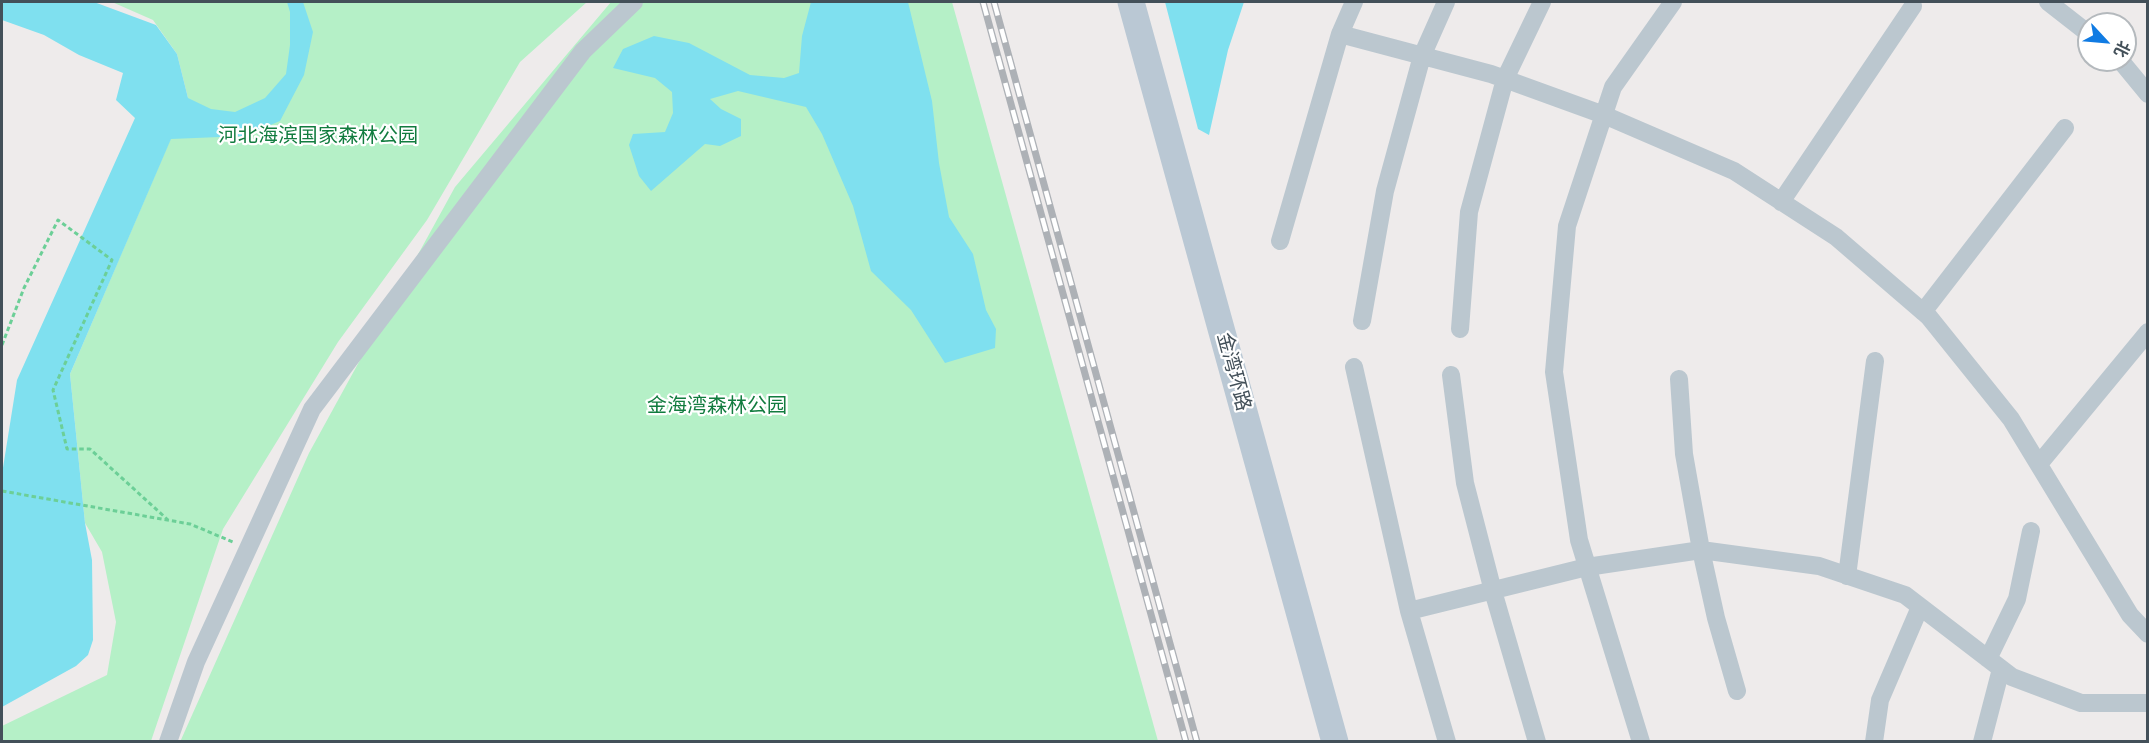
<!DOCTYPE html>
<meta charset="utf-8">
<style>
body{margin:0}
#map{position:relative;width:2149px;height:743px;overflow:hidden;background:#eeebeb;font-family:"DM Sans","Noto Sans SC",sans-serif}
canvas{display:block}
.frame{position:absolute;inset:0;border:3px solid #435059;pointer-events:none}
.north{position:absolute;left:2077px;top:12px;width:60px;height:60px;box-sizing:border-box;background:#fff;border:2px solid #b4b9bd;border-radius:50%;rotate:116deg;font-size:16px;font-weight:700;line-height:24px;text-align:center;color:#435059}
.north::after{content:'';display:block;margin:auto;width:21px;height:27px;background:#107be3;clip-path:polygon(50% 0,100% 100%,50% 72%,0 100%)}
</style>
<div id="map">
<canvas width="2149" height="743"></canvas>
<div class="frame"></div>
<div class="north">北</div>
</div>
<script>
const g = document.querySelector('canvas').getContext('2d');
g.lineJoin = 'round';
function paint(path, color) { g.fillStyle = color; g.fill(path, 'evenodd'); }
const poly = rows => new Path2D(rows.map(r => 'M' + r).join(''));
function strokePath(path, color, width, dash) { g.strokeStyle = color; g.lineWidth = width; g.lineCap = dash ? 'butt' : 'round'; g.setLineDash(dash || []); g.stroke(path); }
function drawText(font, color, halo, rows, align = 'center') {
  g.font = font + ' "DM Sans","Noto Sans SC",sans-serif'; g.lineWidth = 4.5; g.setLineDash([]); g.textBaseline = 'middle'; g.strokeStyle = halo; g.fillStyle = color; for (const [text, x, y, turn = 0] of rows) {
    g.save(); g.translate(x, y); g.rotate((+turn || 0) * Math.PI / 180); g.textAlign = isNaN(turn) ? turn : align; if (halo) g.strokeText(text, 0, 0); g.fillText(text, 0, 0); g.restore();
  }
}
const green = poly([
 [112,2,587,2,520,62,427,220,338,342,223,529,151,741,2,742,2,726,107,675,116,622,102,552,85,523,70,374,188,98,177,54,153,20],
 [611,2,952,2,1158,741,180,742,309,453,455,187]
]);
const water = poly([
 [2,2,94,2,156,25,177,54,188,98,211,109,235,112,265,98,286,74,290,45,290,12,287,2,303,2,313,32,304,75,280,121,244,136,171,139,70,374,85,523,92,560,93,640,88,655,76,666,2,707,2,474,17,380,135,118,116,100,123,73,79,55,44,35,2,20],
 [811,2,908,2,932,101,939,163,949,217,973,254,986,310,996,329,995,348,945,363,911,310,871,271,853,206,822,134,806,107,738,91,710,99,721,109,741,119,741,136,720,146,705,144,651,191,639,176,629,145,633,134,665,132,673,113,672,92,655,78,613,68,623,49,654,36,689,43,750,75,784,78,799,73,802,36],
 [1165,2,1244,2,1228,50,1209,135,1198,129]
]);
const path = poly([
 [2,345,24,288,58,220,112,260,53,390,67,449,90,449,168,520],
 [2,491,190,524,233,542]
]);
const minor = poly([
 [2048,2,2089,34],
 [1340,34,1491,74,1604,115,1734,171,1836,237,1929,317,2011,419,2130,615,2148,634],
 [2120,60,2148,94],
 [1781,202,1913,6],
 [1280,241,1340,34,1354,2],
 [1923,312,2065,128],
 [1362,321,1385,191,1422,56,1446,2],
 [1460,329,1469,212,1505,79,1542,2],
 [1354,367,1409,611,1447,742],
 [1451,375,1465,483,1493,591,1537,742],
 [1679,379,1684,454,1701,550,1716,618,1737,691],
 [2039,464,2148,332],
 [1847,576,1875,361],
 [1409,611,1587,567,1701,550,1819,566,1905,595,2012,677,2081,703,2148,703],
 [1988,659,2017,599,2031,531],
 [168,742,196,662,312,409,583,51,634,2],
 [1641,742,1579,540,1554,372,1567,226,1613,87,1673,2],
 [1874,742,1880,700,1920,607],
 [1982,742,2001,669]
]);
const secondary = poly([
 [1131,2,1335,742]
]);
const rail = poly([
 [983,2,1186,742],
 [994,2,1197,742]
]);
const parkNames = [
 ["河北海滨国家森林公园",318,137],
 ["金海湾森林公园",717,407]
];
const streetNames = [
 ["金湾环路",1233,372,75]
];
paint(green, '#b5f0c7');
paint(water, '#7fe0ef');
strokePath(path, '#6ccf97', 3, [4.5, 3]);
strokePath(minor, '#bbc7cf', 18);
strokePath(secondary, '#bac8d4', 27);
strokePath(rail, '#adb1b6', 7);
strokePath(rail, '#fff', 4.5, [14]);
drawText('20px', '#127c3f', '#fff', parkNames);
drawText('20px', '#435059', '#fff', streetNames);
</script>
